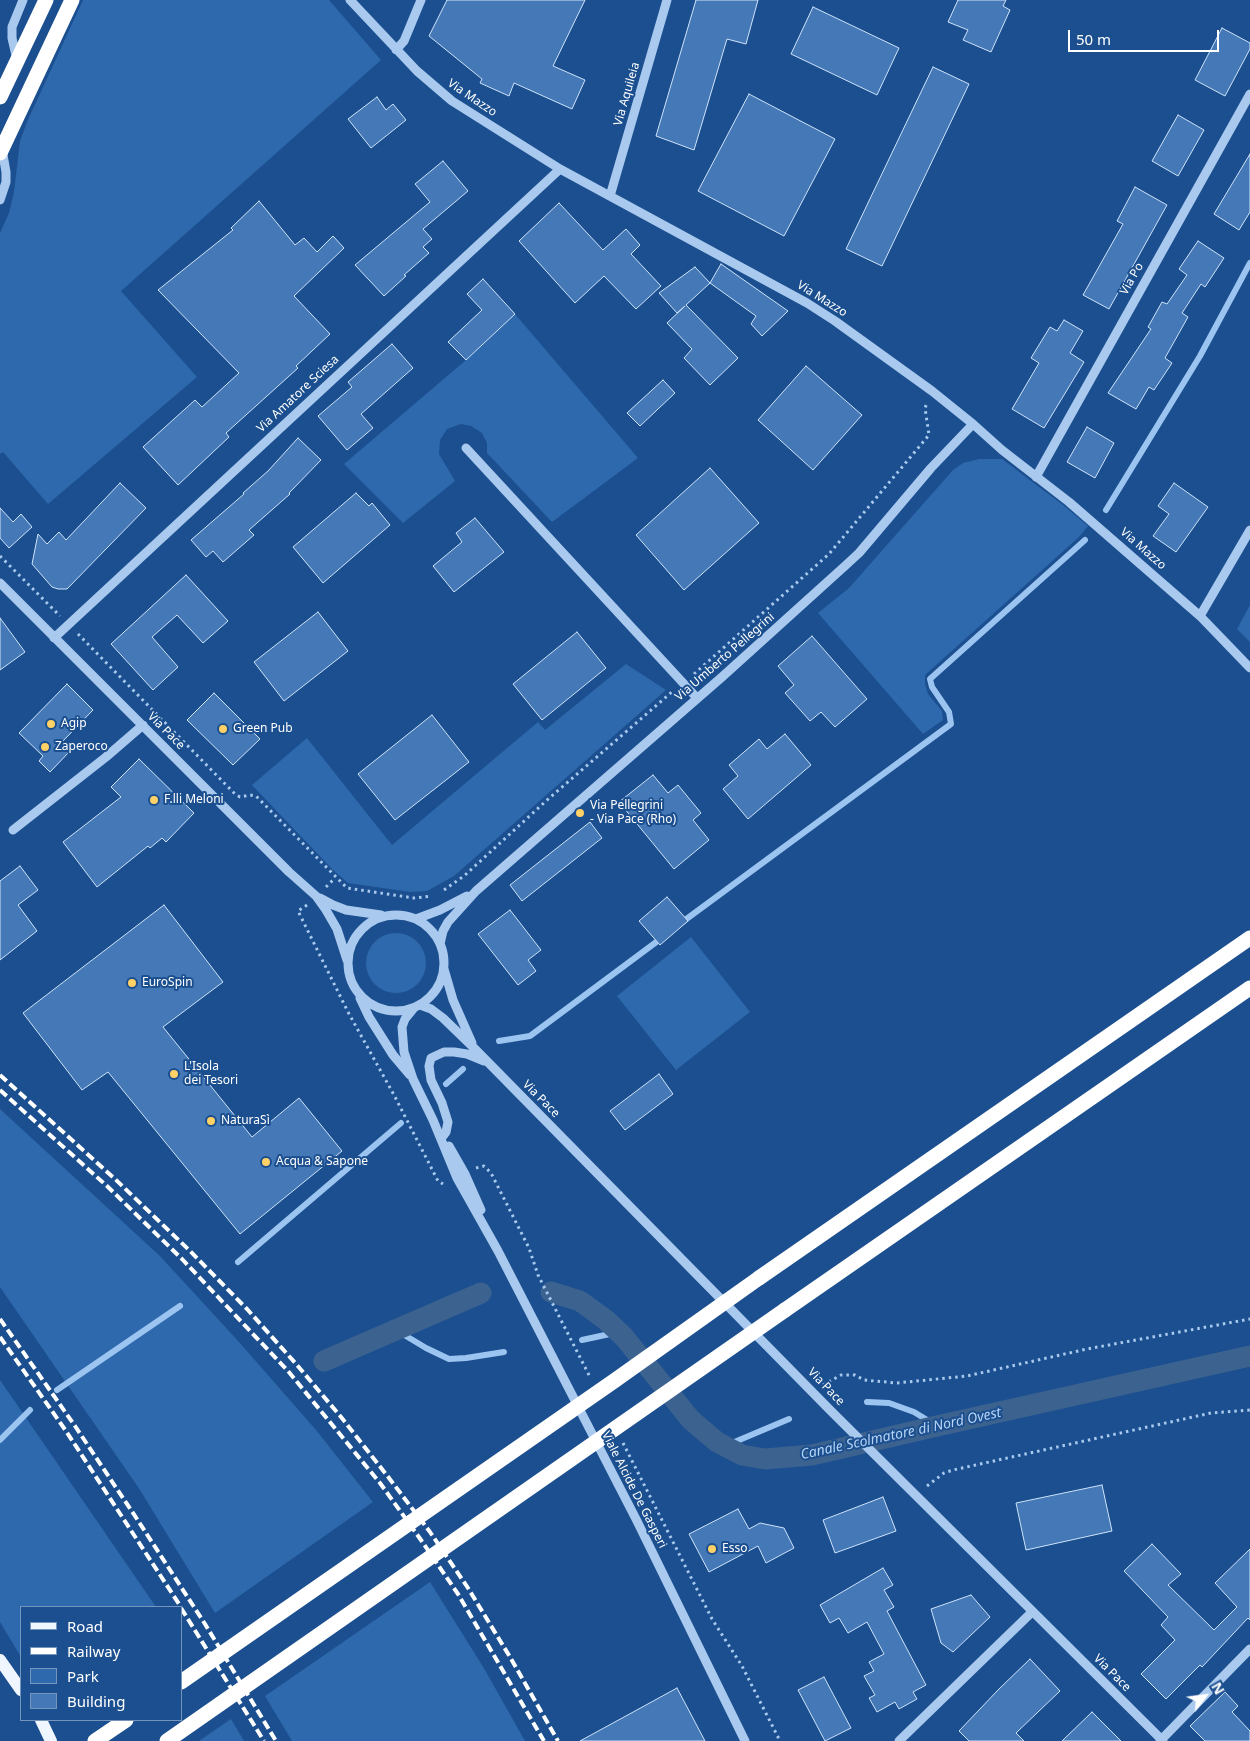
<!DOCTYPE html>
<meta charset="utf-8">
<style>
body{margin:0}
#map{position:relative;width:1250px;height:1741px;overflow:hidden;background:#1b4f8f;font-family:"Noto Sans",sans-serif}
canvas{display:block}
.legend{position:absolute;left:20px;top:1606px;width:162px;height:115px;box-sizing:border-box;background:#1b4f8f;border:1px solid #7695bc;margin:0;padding:6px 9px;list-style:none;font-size:15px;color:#fff}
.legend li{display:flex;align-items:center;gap:10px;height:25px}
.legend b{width:25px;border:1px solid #7695bc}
.north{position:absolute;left:1180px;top:1671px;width:50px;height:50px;-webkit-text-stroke:4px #1b4f8f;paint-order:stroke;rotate:60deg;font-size:14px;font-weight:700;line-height:20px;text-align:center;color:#fff}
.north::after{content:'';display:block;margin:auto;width:18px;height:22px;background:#fff;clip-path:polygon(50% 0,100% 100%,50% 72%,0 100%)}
.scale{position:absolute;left:1068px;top:30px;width:151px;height:22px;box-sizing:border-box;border:2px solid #fff;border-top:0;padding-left:6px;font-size:15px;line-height:18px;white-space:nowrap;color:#fff;-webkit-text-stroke:4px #1b4f8f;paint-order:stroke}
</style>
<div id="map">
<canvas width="1250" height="1741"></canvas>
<ul class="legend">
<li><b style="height:6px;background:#f0f6ff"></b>Road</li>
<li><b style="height:6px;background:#fff"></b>Railway</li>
<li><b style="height:14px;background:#2e69ad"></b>Park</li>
<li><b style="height:14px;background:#4478b7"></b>Building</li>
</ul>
<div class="north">N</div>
<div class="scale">50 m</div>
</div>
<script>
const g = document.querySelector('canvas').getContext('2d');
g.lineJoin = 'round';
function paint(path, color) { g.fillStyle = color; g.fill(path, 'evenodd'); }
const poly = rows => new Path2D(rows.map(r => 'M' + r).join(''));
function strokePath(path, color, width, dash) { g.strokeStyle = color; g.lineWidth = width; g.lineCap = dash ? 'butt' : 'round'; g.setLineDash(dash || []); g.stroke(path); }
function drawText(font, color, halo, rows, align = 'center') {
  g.font = font + ' "Noto Sans",sans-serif'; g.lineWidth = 4; g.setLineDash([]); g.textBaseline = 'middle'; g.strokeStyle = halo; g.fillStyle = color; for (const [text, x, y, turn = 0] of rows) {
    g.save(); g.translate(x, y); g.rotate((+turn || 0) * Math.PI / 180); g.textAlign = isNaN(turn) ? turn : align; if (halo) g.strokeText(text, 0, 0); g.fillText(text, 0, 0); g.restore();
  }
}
const green = poly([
 [83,0,329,0,381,60,121,291,197,377,48,504,3,452,0,454,0,233,9,213,14,192,20,141,27,122],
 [515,314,638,458,552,522,487,453,487,443,482,433,471,426,461,424,447,429,440,440,439,454,455,481,403,523,344,464,466,360],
 [979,459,1002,459,1063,505,1088,526,1079,537,925,675,925,684,928,694,942,711,943,720,923,734,818,613,849,588,953,470,963,463],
 [1250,605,1250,642,1237,629],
 [626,664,666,690,454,876,427,891,411,892,348,883,333,870,252,785,307,738,392,845,538,722,545,730],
 '366 963a30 30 0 1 1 60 0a30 30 0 1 1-60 0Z',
 [691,937,750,1012,676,1070,617,996],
 [0,1109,160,1256,239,1342,316,1430,373,1502,215,1613,140,1490,0,1287],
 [0,1380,156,1607,21,1607,21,1657,0,1622],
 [430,1582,485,1670,525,1741,292,1741,265,1696],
 [231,1719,244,1741,199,1741]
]);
const stream = poly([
 [1106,510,1200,356,1250,263],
 [681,923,951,724,949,712,932,687,930,679,1085,540],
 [499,1041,530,1036,663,937],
 [446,1084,463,1069],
 [238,1262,401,1123],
 [396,1330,426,1348,449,1359,466,1358,504,1352],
 [582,1340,619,1332],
 [57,1390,180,1306],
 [867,1402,889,1403,914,1412,937,1426],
 [0,1440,30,1410],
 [725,1446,789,1419]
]);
const canal = poly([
 [551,1292,580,1301,606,1320,624,1337,691,1420,717,1442,742,1455,765,1459,812,1455,937,1426,1250,1356],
 [324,1361,481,1293]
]);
const building = poly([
 [447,0,585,0,553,66,585,80,572,109,514,83,509,96,480,83,482,79,429,36,447,0],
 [696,0,758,0,746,44,727,39,694,150,656,136,696,0],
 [958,0,1006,0,1003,6,1010,10,991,52,963,40,968,30,948,22,958,0],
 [813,7,899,48,877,95,791,54,813,7],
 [1222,28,1250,43,1250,49,1225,96,1195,80,1222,28],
 [933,67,969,84,882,266,846,249,933,67],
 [749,94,835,139,784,236,698,191,749,94],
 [377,97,386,110,393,104,406,120,371,148,348,119,377,97],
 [1178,115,1204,130,1178,176,1152,161,1178,115],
 [1250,154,1250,212,1239,230,1214,214,1250,154],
 [443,161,468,191,423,229,432,239,423,247,429,253,404,275,406,276,384,296,355,265,430,202,415,184,443,161],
 [1135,187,1167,205,1109,309,1083,295,1123,224,1117,221,1135,187],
 [259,201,295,245,304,238,317,252,333,236,344,248,294,296,330,334,296,366,298,368,226,433,229,437,178,485,143,447,195,400,202,407,239,373,158,290,233,230,231,228,259,201],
 [559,203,603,250,626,229,640,245,631,254,661,286,636,309,604,276,575,303,519,241,559,203],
 [1198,241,1224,258,1205,287,1201,284,1182,313,1188,317,1165,358,1172,363,1154,390,1149,387,1136,409,1108,393,1151,329,1148,327,1162,302,1167,304,1187,275,1179,269,1198,241],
 [721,264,788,311,762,336,751,324,756,316,710,283,721,264],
 [695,267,710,283,686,305,738,358,710,385,684,358,692,349,667,323,685,306,677,313,659,293,695,267],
 [483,279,515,314,466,360,448,342,482,310,467,294,483,279],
 [1064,320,1083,331,1070,353,1084,362,1044,428,1012,409,1039,363,1031,358,1050,327,1057,331,1064,320],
 [392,344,413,368,361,414,373,428,347,450,318,416,352,387,348,382,392,344],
 [806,366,862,415,813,470,758,420,806,366],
 [663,380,675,393,640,426,627,413,663,380],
 [1087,427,1114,443,1095,478,1067,462,1087,427],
 [298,438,321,460,289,493,290,494,249,530,254,535,223,562,213,551,206,557,191,540,244,494,243,493,268,471,298,438],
 [710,468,759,523,684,590,636,535,710,468],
 [120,483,146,508,67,589,58,589,52,587,32,564,38,534,47,544,59,532,66,540,120,483],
 [1174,483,1208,507,1176,552,1153,536,1169,514,1158,506,1174,483],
 [356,493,369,506,372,503,390,525,323,583,293,547,356,493],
 [0,508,13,522,21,514,32,527,9,548,0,538,0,508],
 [475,518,504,552,454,592,433,566,462,542,456,533,475,518],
 [186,575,228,621,203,643,177,615,152,637,178,667,153,690,111,644,186,575],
 [318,612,348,651,284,701,254,662,318,612],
 [0,618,25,652,0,670,0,618],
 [577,632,606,668,542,720,513,684,577,632],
 [812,636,867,699,835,727,821,712,810,721,785,693,794,685,778,666,812,636],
 [67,684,93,710,62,742,71,750,50,772,39,761,43,756,19,733,67,684],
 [214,693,260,739,233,765,187,720,214,693],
 [432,715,469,762,395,820,358,774,432,715],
 [785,734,811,765,748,819,723,789,738,776,729,765,759,739,767,749,785,734],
 [139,759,194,813,166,842,162,838,150,848,148,846,97,887,63,842,121,797,111,787,139,759],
 [653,775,668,793,678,785,701,813,693,820,709,840,674,869,619,802,653,775],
 [590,822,602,838,522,901,510,885,590,822],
 [20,866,38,890,18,905,37,931,0,960,0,881,20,866],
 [667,897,688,921,660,945,639,921,667,897],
 [164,905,223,982,163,1027,252,1137,299,1098,342,1151,240,1234,108,1072,82,1090,23,1013,164,905],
 [510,910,541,950,528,960,536,971,518,985,478,934,510,910],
 [659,1074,673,1094,625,1130,610,1111,659,1074],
 [1102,1485,1112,1531,1026,1550,1016,1503,1102,1485],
 [883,1497,896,1531,835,1553,823,1520,883,1497],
 [738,1509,749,1529,760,1523,784,1528,794,1548,766,1563,758,1546,709,1572,689,1534,738,1509],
 [1152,1544,1181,1574,1168,1585,1214,1630,1237,1607,1215,1583,1250,1549,1250,1620,1248,1618,1202,1667,1200,1665,1166,1699,1141,1674,1175,1640,1161,1625,1168,1617,1124,1571,1152,1544],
 [883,1568,893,1585,884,1590,894,1607,887,1611,926,1685,913,1692,917,1699,899,1709,895,1702,877,1712,869,1698,875,1695,864,1676,874,1671,869,1662,884,1654,867,1622,848,1633,839,1618,830,1623,820,1605,883,1568],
 [971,1595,990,1617,953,1652,941,1643,931,1609,971,1595],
 [1030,1659,1060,1691,1016,1733,1024,1741,969,1741,959,1731,998,1690,1030,1659],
 [824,1677,851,1728,825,1741,798,1690,824,1677],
 [677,1688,705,1741,580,1741,646,1705,677,1688],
 [1225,1692,1238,1706,1232,1712,1250,1731,1250,1741,1205,1741,1190,1726,1225,1692],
 [1092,1712,1121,1741,1062,1741,1092,1712]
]);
const path = poly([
 [0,556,60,616],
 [78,634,235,794,240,797,250,795,256,796,347,888,414,898,432,896],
 [694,674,829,554,929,435,925,408,927,403],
 [326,887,335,878],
 [444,890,464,876,546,801,673,691],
 [307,905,298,911,348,1012,394,1095,438,1181,443,1184],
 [476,1168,484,1166,491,1173,529,1248,538,1275,590,1377],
 [823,1385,841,1375,855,1375,864,1380,897,1383,967,1376,1087,1349,1250,1319],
 [623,1443,712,1619,742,1666,780,1741],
 [927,1486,944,1473,953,1470,1211,1413,1250,1410]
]);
const minor = poly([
 [350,0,417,71,452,101,560,169,807,303,835,321,932,391,973,424,1002,450,1069,502,1200,616,1250,668],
 [396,50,404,41,421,0],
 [17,60,12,38,12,27,23,0],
 [610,196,667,0],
 [0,200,6,182,6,172,2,149],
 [466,448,697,698],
 [1036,477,1250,94],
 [0,583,289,872,316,896,326,910,337,929,347,960],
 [1200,616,1250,530],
 [54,638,560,169],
 [13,830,106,757,143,725],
 [320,898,333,905,346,910,381,915],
 '348 963a48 48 0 1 1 96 0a48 48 0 1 1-96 0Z',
 [416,919,440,910,467,896],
 [440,944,443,931,448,922,476,891,722,677,846,565,859,553,931,468,973,424],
 [444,969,453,1000,472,1043],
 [360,998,369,1017,393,1055,410,1075],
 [420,1005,431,1009,443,1018,474,1048,831,1411,1163,1741],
 [414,1008,405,1019,402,1027,404,1052,413,1079,433,1120,457,1178,498,1251,637,1521,745,1741],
 [443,1136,446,1132,448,1122,442,1103,431,1080,429,1066,431,1058,444,1052,454,1052,467,1054,484,1061],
 [449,1146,465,1174,481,1210],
 [899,1741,1032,1612],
 [1160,1741,1250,1649]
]);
const major = poly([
 [0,1660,21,1690],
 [41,1720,51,1741]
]);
const highway = poly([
 [0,97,46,0],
 [0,153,72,0],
 [759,1278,1250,938],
 [785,1310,1250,988],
 [95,1741,126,1720]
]);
const rail = poly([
 [0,1075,115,1179,190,1251,247,1309,297,1365,341,1417,389,1478,430,1532,468,1588,510,1657,558,1741],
 [0,1090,108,1187,182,1259,288,1371,380,1483,421,1540,458,1594,544,1741],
 [0,1319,75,1426,137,1519,205,1624,276,1741],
 [0,1337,66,1431,181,1607],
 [181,1608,264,1741]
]);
const highwayBridge = poly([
 [181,1682,614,1381,759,1278],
 [167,1741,785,1310]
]);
const markers = [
 [51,724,5,"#ffd166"],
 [223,729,5,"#ffd166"],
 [45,747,5,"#ffd166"],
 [154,800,5,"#ffd166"],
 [580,813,5,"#ffd166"],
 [132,983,5,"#ffd166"],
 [174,1074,5,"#ffd166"],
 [211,1121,5,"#ffd166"],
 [266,1162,5,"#ffd166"],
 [712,1549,5,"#ffd166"]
];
const streetNames = [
 ["Via Aquileia",627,94,-74],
 ["Via Mazzo",472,98,34],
 ["Via Po",1132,279,-61],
 ["Via Mazzo",822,299,32],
 ["Via Amatore Sciesa",298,394,-43],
 ["Via Mazzo",1143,549,41],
 ["Via Umberto Pellegrini",725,657,-41],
 ["Via Pace",166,731,45],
 ["Via Pace",541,1099,45],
 ["Via Pace",826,1387,46],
 ["Viale Alcide De Gasperi",634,1490,63],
 ["Via Pace",1112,1673,45]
];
const poiNames = [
 ["Agip",61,724],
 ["Green Pub",233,729],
 ["Zaperoco",55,747],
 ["F.lli Meloni",164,800],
 ["Via Pellegrini",590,806],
 ["- Via Pace (Rho)",590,820],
 ["EuroSpin",142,983],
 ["L'Isola",184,1067],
 ["dei Tesori",184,1081],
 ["NaturaSì",221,1121],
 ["Acqua & Sapone",276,1162],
 ["Esso",722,1549]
];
const waterNames = [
 ["Canale Scolmatore di Nord Ovest",901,1434,-12]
];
paint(green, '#2e69ad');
strokePath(stream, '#9cc4f0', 6);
strokePath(canal, '#3c6290', 21);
paint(building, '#4478b7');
strokePath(building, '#cfe3fa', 1);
strokePath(path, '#a9c9ee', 3, [2.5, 4]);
strokePath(minor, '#a9c9ee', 9);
strokePath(major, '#f0f6ff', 12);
strokePath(highway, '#fff', 15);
strokePath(rail, '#fff', 4, [9, 4]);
strokePath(highwayBridge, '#fff', 15);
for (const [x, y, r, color] of markers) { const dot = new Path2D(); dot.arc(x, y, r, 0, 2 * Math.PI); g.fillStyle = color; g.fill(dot); strokePath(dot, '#1b4f8f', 2); }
drawText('12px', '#fff', '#1b4f8f', streetNames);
drawText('12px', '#fff', '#1b4f8f', poiNames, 'left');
drawText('italic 14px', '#b5d3f5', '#1b4f8f', waterNames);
</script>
